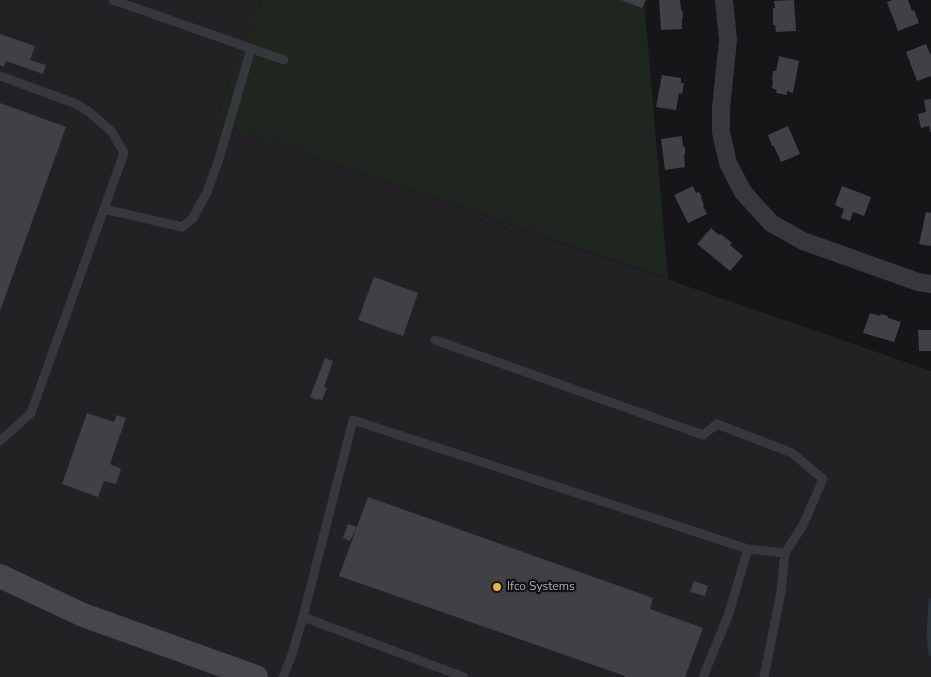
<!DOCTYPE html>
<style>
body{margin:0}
canvas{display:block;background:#161618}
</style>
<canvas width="931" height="677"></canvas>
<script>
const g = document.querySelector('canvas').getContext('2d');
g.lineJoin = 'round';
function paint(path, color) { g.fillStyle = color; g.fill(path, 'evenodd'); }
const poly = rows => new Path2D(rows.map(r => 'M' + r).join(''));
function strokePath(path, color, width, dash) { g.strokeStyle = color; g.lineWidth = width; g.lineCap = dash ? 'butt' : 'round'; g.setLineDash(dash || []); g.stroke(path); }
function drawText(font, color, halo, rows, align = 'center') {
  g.font = font + ' "Nunito Sans",sans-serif'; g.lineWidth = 4.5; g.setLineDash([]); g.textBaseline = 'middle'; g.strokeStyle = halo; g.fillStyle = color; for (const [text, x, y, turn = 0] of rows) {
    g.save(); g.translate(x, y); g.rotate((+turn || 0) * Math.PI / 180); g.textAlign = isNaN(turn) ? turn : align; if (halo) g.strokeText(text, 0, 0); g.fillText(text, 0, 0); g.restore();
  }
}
const built = poly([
 [0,0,261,0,214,122,931,371,931,677,0,677]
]);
const green = poly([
 [261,0,644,0,668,279,214,122]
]);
const stream = poly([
 [931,600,929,634,931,654]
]);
const building = poly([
 [621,0,646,0,642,8],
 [659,0,680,0,681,10,682,9,683,18,682,18,682,29,661,30],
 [794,0,796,31,776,32,775,25,773,25,773,8,775,8,774,1],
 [892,0,908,0,912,11,914,10,919,23,898,31,887,2],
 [0,34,35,46,30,60,46,65,43,74,6,61,4,67,0,65],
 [926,44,931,56,931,76,917,81,906,52],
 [779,56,799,61,793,93,787,91,787,95,776,93,777,90,772,88,773,81,772,81,773,71,776,71],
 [662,75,681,78,681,83,684,83,682,94,679,93,676,110,656,107],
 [931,99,931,132,930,132,929,126,921,128,918,114,926,112,924,100],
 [0,103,66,127,0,311],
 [788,126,800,154,781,162,774,146,772,146,768,135],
 [682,136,683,147,685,146,685,155,684,155,685,167,665,170,661,139],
 [693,186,696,193,699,192,702,197,701,198,704,205,703,206,707,214,688,223,674,195],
 [842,186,871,197,864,216,853,212,850,221,841,218,844,209,835,205],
 [926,212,931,213,931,246,919,244],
 [711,228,719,235,721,234,732,243,730,245,743,256,730,271,697,244],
 [374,277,418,293,403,336,358,320],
 [870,313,880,316,881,314,888,316,888,318,901,322,894,342,863,333],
 [918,330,931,330,931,351,919,351],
 [325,358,333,361,324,387,327,388,322,400,319,399,318,400,310,397],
 [87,413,114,422,117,415,126,418,110,464,121,469,116,484,104,481,98,497,62,484],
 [368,497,653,598,650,609,703,628,685,677,625,677,625,676,339,576],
 [348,524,357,527,350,541,343,538],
 [694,581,708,586,705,596,690,592]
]);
const lane = poly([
 [113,0,284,60],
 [0,76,74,103,88,111,112,132,124,153,31,413,0,441],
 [104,209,182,227,193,218,207,192,218,162,251,49],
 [435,340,703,435,717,424,792,453,823,479,803,525,785,553,748,549],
 [303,617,464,677],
 [283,677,291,657,303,617,353,420,748,549,728,616,703,677],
 [764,677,781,592,785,553]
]);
const street = poly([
 [724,0,728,40,721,108,721,132,728,163,743,192,771,223,803,241,918,282,931,284]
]);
const secondary = poly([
 [0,576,83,615,256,677]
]);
const markers = [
 [497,587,5,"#f2b134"]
];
const poiNames = [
 ["Ifco Systems",507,587]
];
paint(built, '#222225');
paint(green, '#1e261f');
strokePath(stream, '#2c353c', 5);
paint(building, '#404145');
strokePath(lane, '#37383d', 9);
strokePath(street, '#37383d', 18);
strokePath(secondary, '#45474d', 24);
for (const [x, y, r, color] of markers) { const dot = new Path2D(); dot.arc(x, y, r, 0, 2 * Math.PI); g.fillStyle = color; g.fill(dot); strokePath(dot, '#111113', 2); }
drawText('12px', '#a8adb8', '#111113', poiNames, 'left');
</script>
